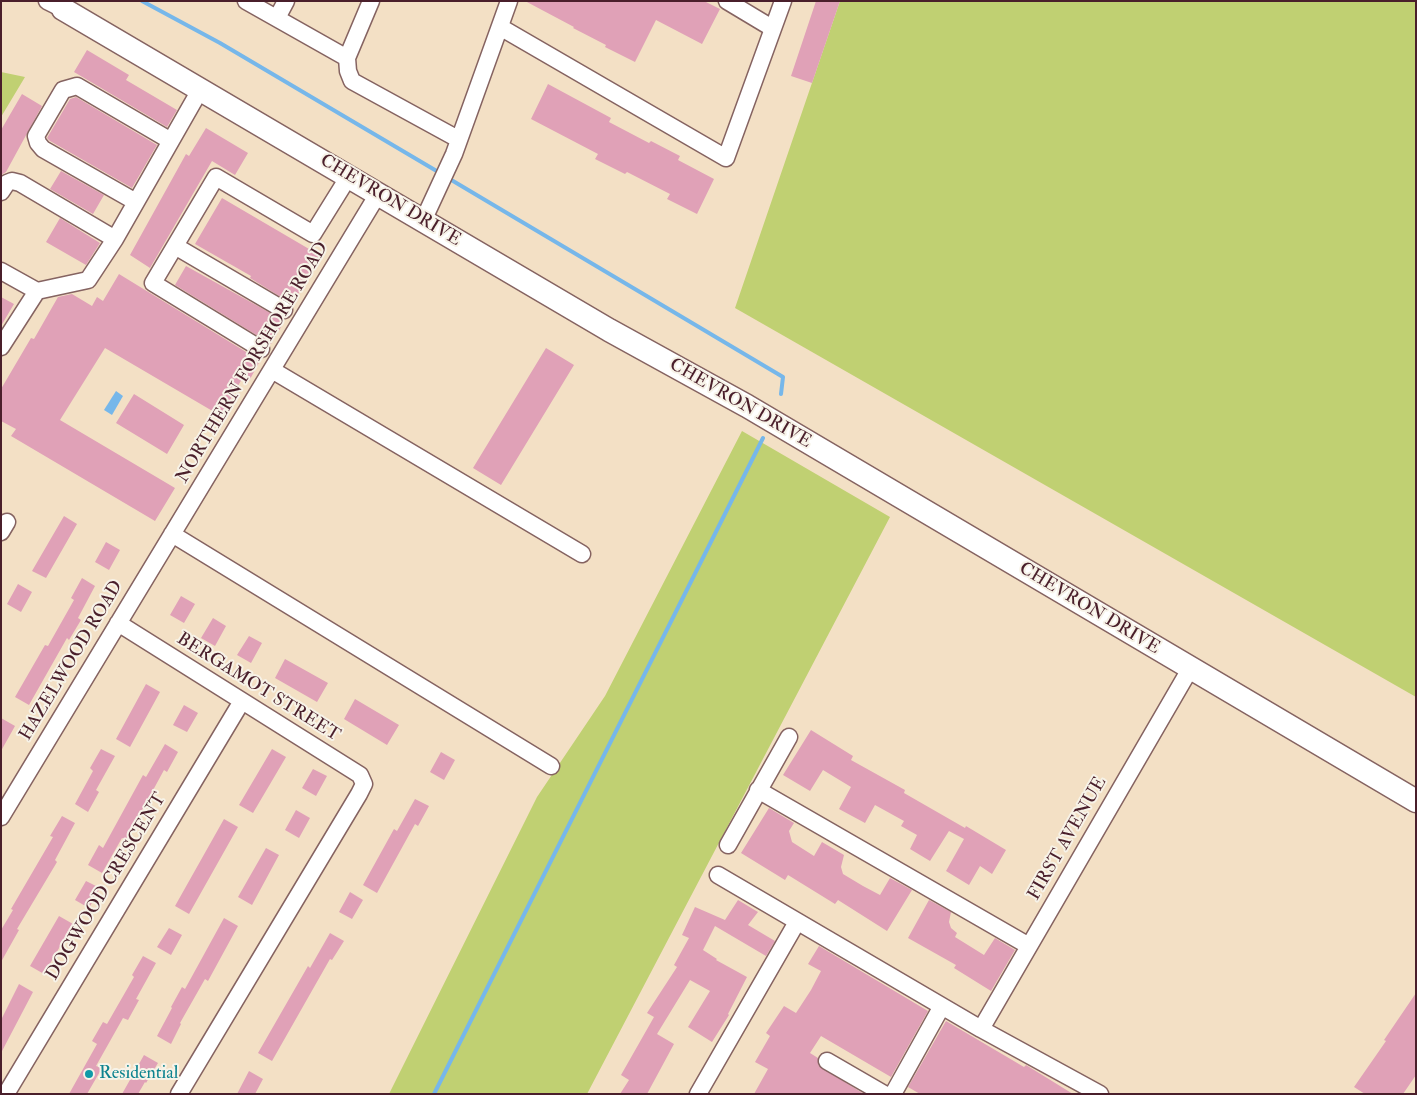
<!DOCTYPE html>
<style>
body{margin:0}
#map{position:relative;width:1417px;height:1095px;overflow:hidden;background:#f3e0c5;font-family:"IM FELL Double Pica",serif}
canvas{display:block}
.frame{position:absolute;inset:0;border:2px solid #4a1f2b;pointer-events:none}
</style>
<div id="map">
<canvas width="1417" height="1095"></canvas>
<div class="frame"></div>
</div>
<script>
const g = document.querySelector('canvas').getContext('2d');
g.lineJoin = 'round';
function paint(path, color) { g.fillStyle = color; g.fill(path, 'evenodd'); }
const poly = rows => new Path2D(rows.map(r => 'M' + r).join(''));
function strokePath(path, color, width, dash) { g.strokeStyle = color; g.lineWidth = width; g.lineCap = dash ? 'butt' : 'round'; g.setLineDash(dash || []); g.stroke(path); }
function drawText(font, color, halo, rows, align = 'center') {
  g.font = font + ' "IM FELL Double Pica",serif'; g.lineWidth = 4; g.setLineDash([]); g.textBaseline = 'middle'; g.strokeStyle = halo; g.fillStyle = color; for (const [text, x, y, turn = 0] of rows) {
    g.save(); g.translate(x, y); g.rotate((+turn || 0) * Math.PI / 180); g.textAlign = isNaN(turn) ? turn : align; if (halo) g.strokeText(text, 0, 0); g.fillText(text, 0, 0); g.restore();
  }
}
const green = poly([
 [840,1,1416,1,1416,697,735,308],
 [1,72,25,77,1,117],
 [742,431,890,517,587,1094,389,1094,537,797,605,696]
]);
const water = poly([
 [116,391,123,396,112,415,104,410]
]);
const stream = poly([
 [142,1,220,43,440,173],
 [448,178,783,377,781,394],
 [434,1094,763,438]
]);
const building = poly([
 [525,1,704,1,720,9,702,44,656,20,635,62,605,47,606,45,573,28,574,27],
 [816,1,840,1,812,83,791,76],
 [87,50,129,75,126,80,177,110,167,127,74,72],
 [548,84,611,118,609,122,649,143,651,141,680,156,678,160,714,179,697,214,667,199,670,194,627,172,625,174,595,159,598,154,531,119],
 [22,94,42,106,6,172,1,175,1,130],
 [76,97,157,145,132,188,50,141,47,138,70,99],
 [206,128,248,153,235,175,212,161,150,268,130,255,186,154,189,156],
 [61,171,104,195,93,214,50,189],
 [222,198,321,256,292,304,250,278,251,276,195,244],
 [60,218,100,243,86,265,46,242],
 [186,266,283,320,284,322,271,344,175,285],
 [119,274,256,358,261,359,249,381,243,377,221,416,105,348,60,420,175,488,155,521,11,436,16,429,1,421,1,389,31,338,34,339,58,297,72,294,92,306,97,297,103,301],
 [1,297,14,304,1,326],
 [546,348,574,365,501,485,473,468],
 [134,394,184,425,167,454,116,423],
 [64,516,77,524,46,578,32,571],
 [106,542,120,550,109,570,95,562],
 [82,578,95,586,78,618,81,620,69,640,67,638,29,705,15,697,45,645,48,646,74,600,71,598],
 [18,584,32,592,21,612,7,604],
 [181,596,195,604,184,623,170,615],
 [213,618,226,626,215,646,201,638],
 [249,636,262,643,251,663,237,655],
 [285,659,328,683,317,702,275,678],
 [146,684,160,692,130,747,116,739],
 [355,699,399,725,387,745,344,719],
 [184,705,198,713,187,732,173,725],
 [1,718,15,726,1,751],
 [811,730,853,756,851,760,905,790,904,793,965,828,966,826,1006,850,992,874,980,866,969,885,946,871,964,839,949,831,930,861,910,849,917,835,901,826,904,821,875,805,865,823,839,809,851,787,823,770,810,791,783,775],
 [165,744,178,752,167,772,164,770,126,840,122,838,102,873,88,865,99,845,103,848,143,775,146,777],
 [101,749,115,756,96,790,99,792,88,812,75,804,93,771,90,768],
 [272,749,286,757,253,813,239,805],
 [441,752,455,760,444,780,430,772],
 [313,769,327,776,316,796,302,788],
 [415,799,429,806,418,826,415,824,377,893,363,885,394,829,397,831],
 [769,808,794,823,789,831,792,842,814,856,822,842,844,855,841,867,843,874,863,886,880,895,890,878,912,890,887,931,838,900,835,904,788,875,785,880,741,853],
 [296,810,310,818,299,838,285,830],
 [62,816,75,823,55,860,57,862,17,929,19,930,1,962,1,930,13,910,11,909,53,837,50,836],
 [224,819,238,827,189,914,175,906],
 [266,848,279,855,252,905,238,897],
 [86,881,100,888,89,908,75,900],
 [350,892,363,900,352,919,339,912],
 [738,900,758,912,748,925,775,941,766,956,715,926,703,950,717,959,716,960,747,977,728,1014,729,1015,712,1042,688,1027,710,991,690,980,657,1034,674,1044,647,1094,620,1094,629,1080,621,1075,654,1017,647,1013,677,967,674,965,689,938,682,935,695,907,725,920],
 [929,900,951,912,949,922,951,928,957,933,955,937,984,955,995,938,1015,950,991,991,954,968,956,965,908,938],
 [59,916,73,924,44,974,30,966],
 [224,918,238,926,208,981,205,979,180,1023,181,1024,171,1044,157,1036,172,1008,171,1007,182,987,185,989],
 [169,928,182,935,171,955,157,947],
 [330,933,344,941,332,960,330,959,272,1061,258,1053,308,966,310,968],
 [819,946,928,1011,891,1077,821,1036,810,1053,818,1058,819,1066,864,1094,754,1094,768,1069,755,1062,770,1036,766,1033,784,1006,796,1013,811,990,821,971,808,964],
 [143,956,156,963,136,999,139,1000,128,1020,123,1018,96,1066,102,1068,87,1094,69,1094,97,1044,92,1041,103,1022,107,1024,134,977,132,975],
 [19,984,33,992,1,1053,1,1020],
 [1416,993,1416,1075,1403,1094,1365,1094,1354,1087,1386,1041,1384,1040],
 [946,1021,1024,1067,1026,1065,1073,1094,920,1094,908,1087],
 [144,1055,158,1063,146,1083,145,1082,138,1094,122,1094],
 [249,1071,263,1079,255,1094,237,1094]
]);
const street = poly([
 [47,1,63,9],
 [246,1,347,58],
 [371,1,347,58,348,71,352,81,458,139],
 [727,1,772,28],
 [277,18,286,1],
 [500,27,726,158,783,1],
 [1,192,7,183,12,181,20,183,115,239],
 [136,202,43,149,38,143,36,136,63,90,77,86,171,141],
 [423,221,454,154,509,1],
 [175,246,284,310],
 [1,271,37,291,88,280,115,239,200,90],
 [1,347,37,291],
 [261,349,153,283,216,177,313,234,349,176],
 [272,370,582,554],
 [1,532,7,522],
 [172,534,551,766],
 [118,623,360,775,364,784,359,794,179,1094],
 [758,790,1029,946],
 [1,817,378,194],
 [728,845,789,737],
 [718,875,981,1029,1100,1094],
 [981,1029,1190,669],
 [827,1061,884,1094],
 [6,1094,242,701],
 [698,1094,797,922],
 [893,1094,942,1006]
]);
const secondary = poly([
 [63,9,609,330,747,406,1416,801]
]);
const markers = [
 [89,1074,5,"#0f9aa8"]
];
const streetNames = [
 ["CHEVRON DRIVE",390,201,31],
 ["NORTHERN FORSHORE ROAD",253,363,-59],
 ["CHEVRON DRIVE",740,404,30],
 ["CHEVRON DRIVE",1089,609,31],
 ["HAZELWOOD ROAD",72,661,-59],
 ["BERGAMOT STREET",258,688,32],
 ["FIRST AVENUE",1068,839,-60],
 ["DOGWOOD CRESCENT",107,887,-59]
];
const cultureNames = [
 ["Residential",99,1074]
];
paint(green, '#c0d072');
paint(water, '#76b7ea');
strokePath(stream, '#76b7ea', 4);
paint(building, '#e0a1b7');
strokePath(street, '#856361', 19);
strokePath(secondary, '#856361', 25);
strokePath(street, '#fff', 16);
strokePath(secondary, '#fff', 22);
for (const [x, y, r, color] of markers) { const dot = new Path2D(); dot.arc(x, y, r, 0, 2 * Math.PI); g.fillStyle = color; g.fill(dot); strokePath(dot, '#f7f3e8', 2); }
drawText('18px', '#4a1f2b', '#f7f3e8', streetNames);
drawText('18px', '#0d838f', '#f7f3e8', cultureNames, 'left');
</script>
